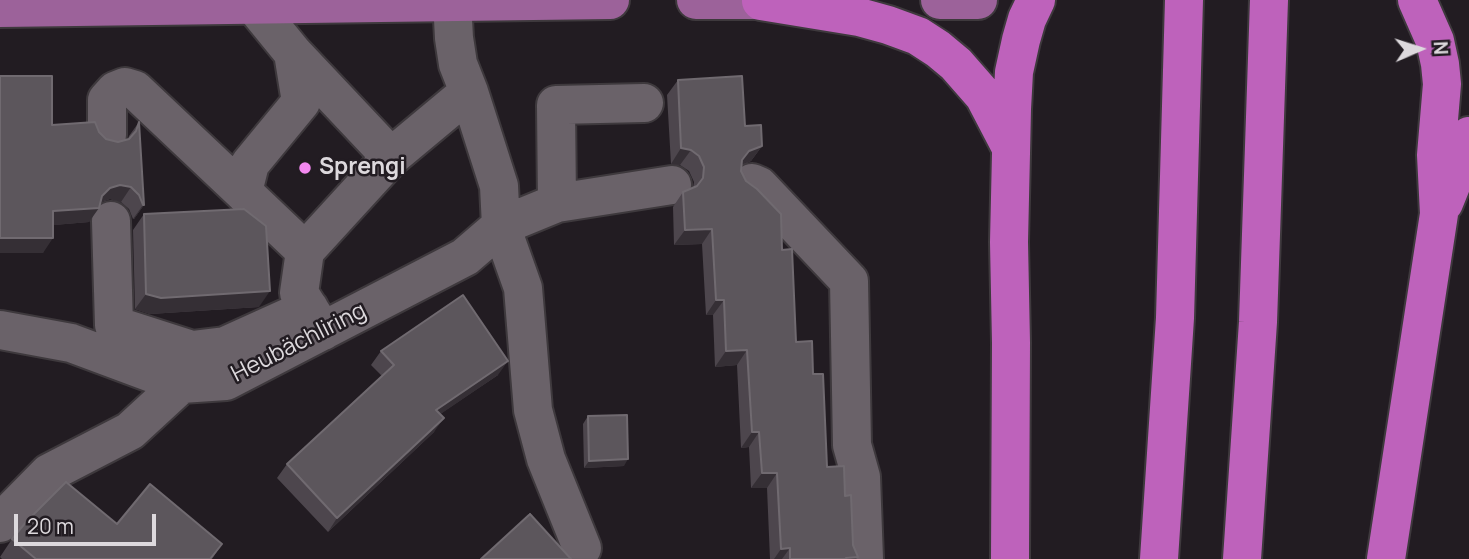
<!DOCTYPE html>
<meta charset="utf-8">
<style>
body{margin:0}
#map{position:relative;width:1469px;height:559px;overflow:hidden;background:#221c22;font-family:Manrope,sans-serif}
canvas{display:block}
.north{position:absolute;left:1385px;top:14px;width:70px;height:70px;-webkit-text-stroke:5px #221c22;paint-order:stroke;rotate:87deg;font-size:19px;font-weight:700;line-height:28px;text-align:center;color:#ddd9dd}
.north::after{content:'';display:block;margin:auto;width:24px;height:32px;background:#ddd9dd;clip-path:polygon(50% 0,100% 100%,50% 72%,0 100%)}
.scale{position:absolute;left:14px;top:514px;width:142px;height:32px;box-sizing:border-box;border:4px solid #ddd9dd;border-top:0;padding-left:9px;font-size:21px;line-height:24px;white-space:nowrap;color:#ddd9dd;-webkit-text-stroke:5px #221c22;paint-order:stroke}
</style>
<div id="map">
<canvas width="1469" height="559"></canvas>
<div class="north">N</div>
<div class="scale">20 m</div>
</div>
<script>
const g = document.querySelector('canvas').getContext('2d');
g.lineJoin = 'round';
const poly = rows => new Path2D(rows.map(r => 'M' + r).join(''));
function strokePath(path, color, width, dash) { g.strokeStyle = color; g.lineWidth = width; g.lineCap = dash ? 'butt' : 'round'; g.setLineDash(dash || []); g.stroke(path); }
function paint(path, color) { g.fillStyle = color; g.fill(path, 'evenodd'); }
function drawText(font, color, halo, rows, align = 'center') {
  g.font = font + ' Manrope,sans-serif'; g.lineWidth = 5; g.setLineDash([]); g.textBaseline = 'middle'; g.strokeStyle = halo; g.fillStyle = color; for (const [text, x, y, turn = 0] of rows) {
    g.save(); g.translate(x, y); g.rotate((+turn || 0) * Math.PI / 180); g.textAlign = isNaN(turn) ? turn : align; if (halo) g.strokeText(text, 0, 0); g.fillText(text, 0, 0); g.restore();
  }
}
const minor = poly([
 [452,0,454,38,458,64,469,92,499,186,501,226,523,288,533,410,546,459,582,548],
 [253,4,293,53,391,157],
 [293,53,301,102,250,164,243,192,305,251],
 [107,135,107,100,115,91,125,87,135,90,243,192],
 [752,183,759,186,849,281,852,445,861,477,864,559],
 [557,203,556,105,644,103],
 [111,221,114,325,192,350,225,346,309,308],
 [0,330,71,343,181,384,226,381,465,257,501,226,557,203,672,185],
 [323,331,299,293,305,251,391,157,469,92],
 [0,523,49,473,130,431,181,384]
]);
const major = poly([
 [696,0,793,0],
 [940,0,978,0],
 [0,8,610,0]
]);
const highway = poly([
 [761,1,859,17,888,25,918,36,938,49,956,64,984,96,1009,144],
 [1444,203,1463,156,1469,136],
 [1010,559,1011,343,1009,242,1012,109,1014,72,1021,40,1027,19,1036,0],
 [1159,559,1175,318,1184,0],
 [1242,559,1258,322,1269,0],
 [1386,559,1439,214,1436,155,1442,84,1440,64,1435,41,1417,0]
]);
const wall = poly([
 [678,80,745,126,762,146,751,161,742,165,741,171,782,250,796,342,813,374,827,467,845,496,853,545,858,557,856,559,770,559,767,488,751,488,749,447,741,448,737,365,715,367,713,315,706,315,702,244,674,245,673,207,683,192,693,188,694,182,689,171,680,165,671,164,667,95],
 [139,122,144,205,134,219,133,219,129,209,121,202,110,199,101,202,89,222,53,225,43,253,52,125,118,142,128,139,129,136],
 [144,214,259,307,150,314,135,309,133,230],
 [381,351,498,375,440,414,434,432,328,532,277,478,287,464,382,376,371,365],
 [588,416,624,466,584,468,583,424],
 [117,524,222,544,212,559,2,559,0,557,12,539]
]);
const shadedWall = poly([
 [762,146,751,161,738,166,749,151],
 [681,148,691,150,680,165,671,164],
 [120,185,131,187,121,202,110,199,100,202,99,208,89,222,43,226,53,211,102,196,110,188],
 [143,205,144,205,134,219,133,219],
 [712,229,702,244,674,245,685,230],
 [0,238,53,238,43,253,0,253],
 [270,291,259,307,150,314,135,309,146,294],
 [716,300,724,300,713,315,706,315],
 [747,350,737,365,715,367,726,351],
 [508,361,498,375,426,424,436,410],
 [444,418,434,432,328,532,337,518],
 [752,432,759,432,749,447,741,448],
 [628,459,624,466,584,468,589,461],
 [762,473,777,473,767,488,751,488],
 [790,548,782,559,774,559,781,549]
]);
const building = poly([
 [0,76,52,76,52,125,95,122,99,132,106,139,118,142,129,139,136,131,139,122,144,205,143,205,139,195,131,187,120,185,110,188,102,196,99,208,53,211,53,238,0,238,0,76],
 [742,76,745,126,761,125,762,146,749,151,742,160,741,171,746,181,757,189,781,214,782,250,792,249,796,342,812,341,813,374,823,374,827,467,844,466,845,496,851,495,853,545,858,557,846,558,846,559,790,559,790,548,781,549,777,473,762,473,759,432,752,432,747,350,726,351,724,300,716,300,712,229,685,230,683,192,697,186,703,178,704,167,699,156,691,150,681,148,678,80,742,76],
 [244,209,266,226,270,291,161,298,146,294,144,214,244,209],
 [463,295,508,361,436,410,444,418,337,518,287,464,394,365,381,351,463,295],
 [627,415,628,459,589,461,588,416,627,415],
 [66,482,117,524,150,484,222,544,210,559,36,559,12,539,26,522,66,482],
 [530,514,571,559,481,559,530,514]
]);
const markers = [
 [305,168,7,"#f489f0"]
];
const poiNames = [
 ["Sprengi",319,168]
];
const streetNames = [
 ["Heubächliring",299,343,-27]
];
strokePath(minor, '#3e393d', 42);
strokePath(major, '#3e393d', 42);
strokePath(highway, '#3e393d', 42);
strokePath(minor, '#6a6269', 38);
strokePath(major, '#9c629a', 38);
strokePath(highway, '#be62bb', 38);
paint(wall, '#4d464d');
paint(shadedWall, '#352f35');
paint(building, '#5c565c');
strokePath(building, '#706a70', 2);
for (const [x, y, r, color] of markers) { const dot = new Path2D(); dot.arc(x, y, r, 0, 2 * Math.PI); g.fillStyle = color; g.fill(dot); strokePath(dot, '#221c22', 2.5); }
drawText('bold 23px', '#ddd9dd', '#221c22', poiNames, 'left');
drawText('23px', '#ddd9dd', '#221c22', streetNames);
</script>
